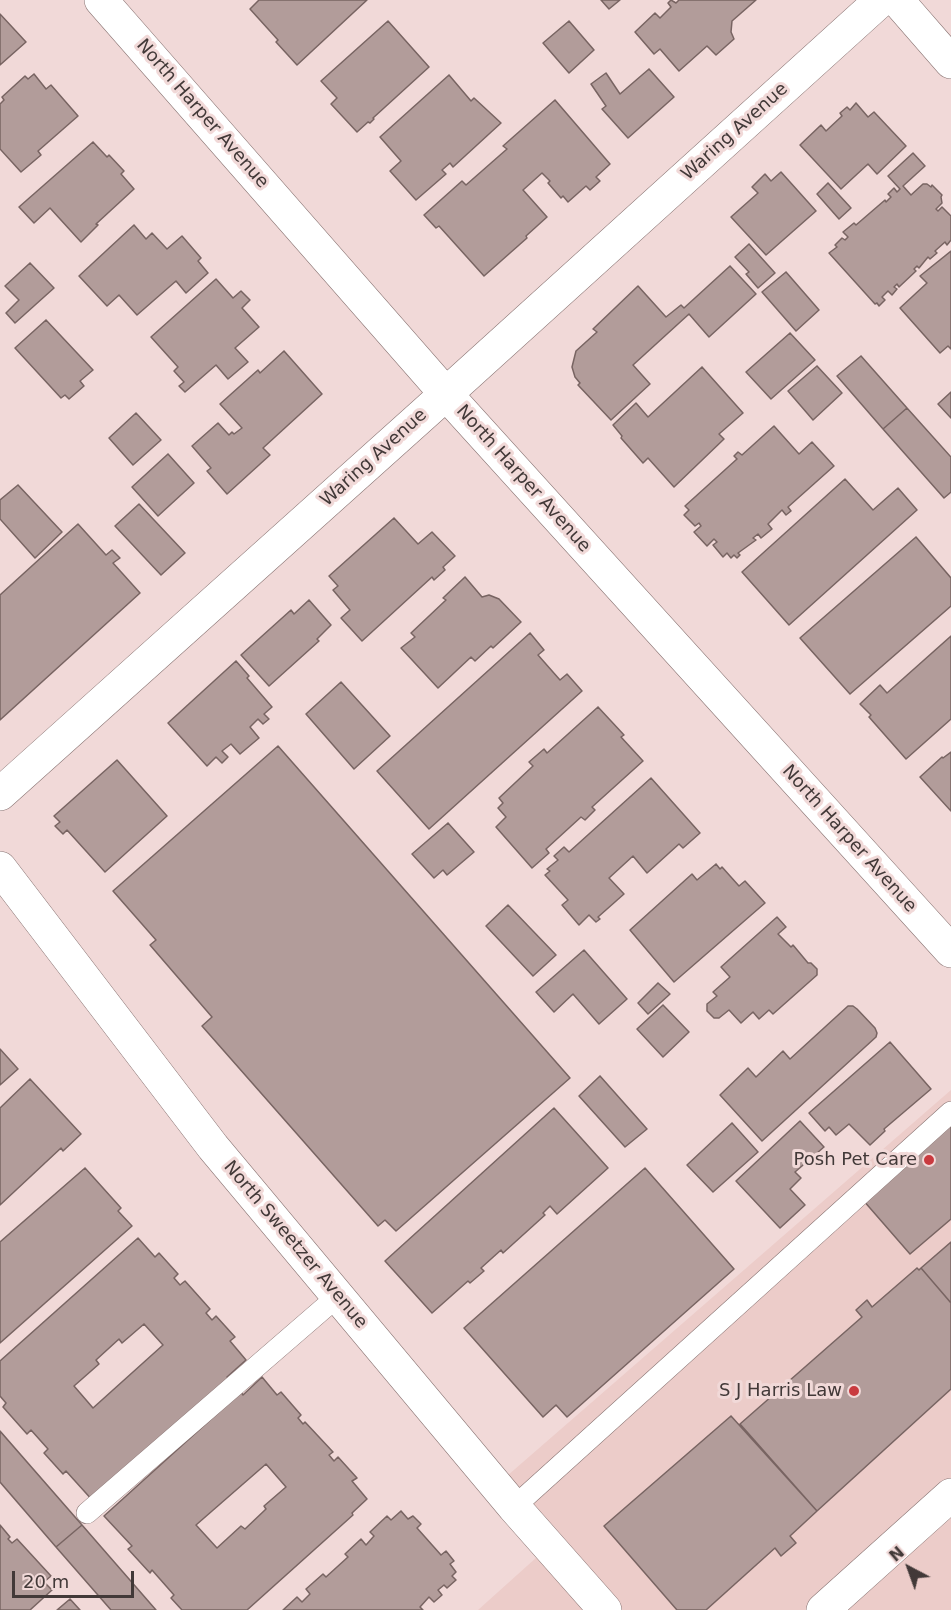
<!DOCTYPE html>
<style>
body{margin:0}
#map{position:relative;width:951px;height:1610px;overflow:hidden;background:#f1d9d8;font-family:"DejaVu Sans",sans-serif}
canvas{display:block}
.north{position:absolute;left:879px;top:1538px;width:60px;height:60px;-webkit-text-stroke:4px #f1d9d8;paint-order:stroke;rotate:319deg;font-size:16px;font-weight:700;line-height:24px;text-align:center;color:#423938}
.north::after{content:'';display:block;margin:auto;width:21px;height:27px;background:#423938;clip-path:polygon(50% 0,100% 100%,50% 72%,0 100%)}
.scale{position:absolute;left:12px;top:1571px;width:122px;height:27px;box-sizing:border-box;border:3px solid #423938;border-top:0;padding-left:8px;font-size:18px;line-height:21px;white-space:nowrap;color:#423938;-webkit-text-stroke:4px #f1d9d8;paint-order:stroke}
</style>
<div id="map">
<canvas width="951" height="1610"></canvas>
<div class="north">N</div>
<div class="scale">20 m</div>
</div>
<script>
const g = document.querySelector('canvas').getContext('2d');
g.lineJoin = 'round';
function paint(path, color) { g.fillStyle = color; g.fill(path, 'evenodd'); }
const poly = rows => new Path2D(rows.map(r => 'M' + r).join(''));
function strokePath(path, color, width, dash) { g.strokeStyle = color; g.lineWidth = width; g.lineCap = dash ? 'butt' : 'round'; g.setLineDash(dash || []); g.stroke(path); }
function drawText(font, color, halo, rows, align = 'center') {
  g.font = font + ' "DejaVu Sans",sans-serif'; g.lineWidth = 6; g.setLineDash([]); g.textBaseline = 'middle'; g.strokeStyle = halo; g.fillStyle = color; for (const [text, x, y, turn = 0] of rows) {
    g.save(); g.translate(x, y); g.rotate((+turn || 0) * Math.PI / 180); g.textAlign = isNaN(turn) ? turn : align; if (halo) g.strokeText(text, 0, 0); g.fillText(text, 0, 0); g.restore();
  }
}
const built = poly([
 [951,1090,951,1610,478,1610,547,1548,492,1489]
]);
const building = poly([
 [259,0,367,0,297,65,276,42,278,40,250,9,259,0],
 [601,0,620,0,609,9,601,0],
 [671,0,676,3,679,0,756,0,732,21,731,32,734,39,716,55,707,46,679,71,660,49,654,54,635,32,655,13,660,18,671,7,668,3,671,0],
 [0,14,26,42,0,65,0,14],
 [388,21,429,67,373,118,374,119,370,123,368,122,357,132,331,104,337,98,321,81,388,21],
 [569,21,594,50,569,73,543,43,569,21],
 [649,69,674,97,628,138,602,109,606,106,591,84,606,73,620,94,649,69],
 [34,74,46,89,51,85,78,116,38,151,41,155,21,172,0,149,0,104,4,100,2,97,25,76,28,79,34,74],
 [449,75,471,101,474,98,501,123,453,167,450,163,442,170,446,174,416,200,390,171,401,161,380,137,449,75],
 [555,100,610,164,596,177,600,181,590,190,586,186,568,202,563,196,561,198,548,183,550,181,542,173,523,190,547,217,526,236,527,238,484,276,439,226,436,228,424,215,462,181,466,185,507,149,503,146,555,100],
 [856,103,868,117,874,112,906,146,877,174,868,164,841,189,800,145,821,125,826,131,842,116,840,113,847,107,850,110,856,103],
 [93,142,107,157,109,155,124,171,121,174,134,189,96,224,98,225,81,242,50,208,34,223,19,207,93,142],
 [913,153,925,166,903,186,911,195,923,184,927,184,931,187,932,185,942,195,941,197,942,203,936,209,938,211,942,207,951,216,951,240,947,245,945,242,935,251,937,253,930,259,928,257,919,268,917,266,914,269,916,271,899,287,897,284,894,287,897,289,892,295,888,291,882,297,885,300,879,306,877,303,875,304,829,253,837,247,835,245,842,238,845,240,848,237,843,232,854,223,856,225,885,200,886,202,891,197,888,194,894,188,897,192,900,189,888,176,913,153],
 [781,172,816,211,766,255,731,217,758,193,752,187,765,174,771,181,781,172],
 [828,183,851,208,839,219,817,194,828,183],
 [134,225,146,239,152,233,167,249,182,236,201,258,198,261,208,273,186,293,176,281,137,315,119,295,107,306,79,276,134,225],
 [749,244,775,273,758,288,746,274,749,272,735,257,749,244],
 [951,251,951,349,948,346,940,353,900,308,927,283,920,276,951,251],
 [30,263,54,288,15,323,6,313,19,300,5,286,30,263],
 [730,266,756,294,709,337,689,314,633,365,650,384,611,420,578,385,580,383,575,377,572,367,576,351,597,332,593,329,638,286,666,317,681,305,684,308,730,266],
 [786,272,819,310,796,331,762,292,786,272],
 [216,279,233,298,241,291,250,300,242,308,259,327,235,348,248,362,228,379,216,365,185,392,179,386,184,382,174,371,178,367,151,337,216,279],
 [46,320,93,370,80,381,84,386,69,399,65,395,61,398,15,348,46,320],
 [790,333,815,360,771,399,746,372,790,333],
 [284,351,322,394,263,448,270,455,227,494,207,471,211,468,192,446,218,423,229,435,232,432,234,434,242,428,220,404,258,370,260,373,284,351],
 [861,356,907,408,883,429,837,376,861,356],
 [817,366,842,393,813,420,788,391,817,366],
 [702,367,743,413,719,434,724,439,674,487,648,458,643,463,621,438,622,436,613,425,636,403,648,417,702,367],
 [951,392,951,418,938,404,951,392],
 [907,408,951,457,951,492,944,498,883,429,907,408],
 [136,413,161,440,133,465,109,438,136,413],
 [774,426,799,454,812,442,834,466,788,507,791,511,786,515,782,510,768,524,772,529,761,538,758,534,753,538,756,540,738,553,740,555,737,558,734,555,731,558,727,553,723,557,713,545,717,542,714,539,707,546,694,532,701,526,699,523,695,526,684,515,689,510,685,506,737,459,734,456,738,452,742,455,774,426],
 [168,454,194,483,158,516,132,487,168,454],
 [845,479,873,510,898,488,917,510,789,625,742,572,845,479],
 [18,485,62,532,35,558,0,519,0,500,18,485],
 [139,504,185,553,161,575,115,526,139,504],
 [394,518,418,544,432,532,455,556,443,567,445,570,434,580,432,577,362,641,341,618,350,610,333,590,338,586,329,576,394,518],
 [78,524,106,555,112,550,120,558,113,563,140,593,0,720,0,595,78,524],
 [916,537,951,578,951,606,850,694,800,638,916,537],
 [465,577,482,597,489,595,499,599,521,622,493,648,491,646,475,661,471,657,438,688,401,648,415,637,411,633,446,600,443,598,465,577],
 [309,600,331,625,317,639,319,641,269,686,241,655,291,610,294,614,309,600],
 [530,633,544,650,538,655,560,680,567,674,582,691,429,829,377,771,530,633],
 [951,636,951,719,906,759,869,717,871,715,860,704,880,685,887,693,951,636],
 [236,661,249,676,247,678,272,707,264,714,269,719,263,724,258,719,250,727,259,738,240,754,231,744,222,751,228,757,222,763,216,757,207,766,168,723,236,661],
 [341,682,390,736,354,769,306,714,341,682],
 [598,707,624,735,621,737,643,761,592,807,595,810,585,820,581,817,546,849,549,853,532,868,496,827,506,817,498,808,503,803,499,798,533,766,529,762,544,749,547,753,598,707],
 [278,746,570,1078,396,1231,385,1220,378,1226,202,1026,212,1017,150,945,156,940,113,891,278,746],
 [951,752,951,811,920,777,942,757,943,758,951,752],
 [117,760,167,816,105,872,67,830,63,834,55,826,60,822,54,816,117,760],
 [651,778,700,833,683,848,679,844,647,873,633,856,609,878,624,894,598,917,600,919,596,922,589,915,579,925,562,905,568,900,545,875,550,871,547,869,558,860,554,856,564,847,569,852,651,778],
 [448,823,474,852,447,875,443,870,434,878,412,854,448,823],
 [716,864,720,869,722,867,739,886,745,881,765,903,674,982,630,930,692,874,697,880,716,864],
 [508,905,556,955,533,976,486,926,508,905],
 [777,917,786,927,778,934,791,947,793,945,808,963,811,963,817,969,817,975,773,1014,769,1010,759,1019,753,1012,741,1023,729,1010,719,1018,714,1018,707,1011,707,1004,717,996,713,992,730,977,721,967,777,917],
 [584,950,627,999,599,1024,573,994,554,1012,536,992,584,950],
 [658,983,670,994,648,1014,638,1003,658,983],
 [663,1005,689,1032,663,1057,637,1029,663,1005],
 [848,1006,853,1006,857,1009,875,1028,877,1033,876,1037,762,1141,720,1095,748,1068,756,1077,783,1051,790,1059,848,1006],
 [890,1042,931,1089,884,1129,885,1131,870,1145,849,1124,836,1135,829,1127,825,1131,809,1113,890,1042],
 [0,1049,18,1069,0,1085,0,1049],
 [600,1076,647,1129,625,1147,579,1096,600,1076],
 [30,1079,81,1134,63,1151,61,1148,0,1205,0,1108,30,1079],
 [554,1108,608,1168,557,1214,550,1206,543,1213,545,1215,503,1253,501,1250,481,1268,484,1271,470,1283,468,1281,432,1313,385,1261,554,1108],
 [951,1120,951,1219,910,1254,863,1200,951,1120],
 [800,1121,824,1147,795,1172,801,1178,790,1189,805,1205,780,1228,736,1181,800,1121],
 [732,1123,758,1152,713,1192,687,1165,732,1123],
 [85,1168,121,1208,118,1211,132,1226,0,1343,0,1242,85,1168],
 [645,1168,734,1269,567,1417,556,1405,543,1417,464,1328,645,1168],
 [138,1238,155,1257,159,1253,178,1274,174,1278,180,1285,185,1281,210,1309,206,1313,212,1320,216,1316,235,1337,230,1341,246,1360,227,1377,230,1380,94,1502,66,1471,63,1474,44,1453,48,1449,31,1430,27,1434,3,1407,6,1403,0,1396,0,1361,138,1238],
 [144,1324,163,1345,93,1408,74,1386,99,1364,96,1360,119,1339,122,1343,144,1324],
 [951,1242,951,1303,921,1268,951,1242],
 [917,1268,919,1270,921,1268,951,1303,951,1389,817,1511,740,1424,862,1317,856,1310,867,1300,872,1307,917,1268],
 [262,1377,277,1395,281,1392,301,1415,298,1418,303,1424,305,1422,333,1452,329,1455,334,1461,338,1457,357,1478,352,1481,367,1499,352,1513,353,1515,247,1610,182,1610,171,1598,174,1595,152,1570,150,1573,128,1549,132,1546,104,1516,241,1392,243,1395,262,1377],
 [266,1464,286,1487,264,1506,266,1509,245,1529,241,1526,217,1548,196,1525,266,1464],
 [731,1416,817,1511,790,1536,796,1543,781,1556,775,1548,706,1610,677,1610,604,1526,731,1416],
 [0,1431,82,1525,56,1547,0,1482,0,1431],
 [401,1511,408,1519,413,1516,421,1524,417,1528,441,1555,446,1551,454,1561,450,1564,456,1572,452,1576,456,1580,447,1588,444,1585,438,1590,442,1595,434,1602,429,1597,420,1607,423,1610,283,1610,297,1597,302,1602,310,1594,306,1589,323,1574,326,1577,348,1557,345,1554,361,1539,366,1545,374,1536,370,1532,387,1516,391,1520,401,1511],
 [0,1525,10,1537,8,1539,12,1543,17,1539,51,1576,44,1582,52,1590,30,1610,0,1610,0,1525],
 [82,1525,156,1610,111,1610,56,1547,82,1525],
 [70,1599,80,1610,57,1610,70,1599]
]);
const lane = poly([
 [514,1507,951,1112],
 [87,1513,338,1296]
]);
const street = poly([
 [101,0,446,394,951,951],
 [897,0,951,62],
 [0,794,426,412,881,0],
 [0,868,213,1147,514,1507,605,1610]
]);
const secondary = poly([
 [823,1610,951,1495]
]);
const markers = [
 [929,1160,6,"#c93a3f"],
 [854,1391,6,"#c93a3f"]
];
const streetNames = [
 ["North Harper Avenue",202,114,49],
 ["Waring Avenue",735,132,-42],
 ["Waring Avenue",374,458,-42],
 ["North Harper Avenue",523,479,48],
 ["North Harper Avenue",849,839,48],
 ["North Sweetzer Avenue",295,1245,50]
];
const poiNames = [
 ["Posh Pet Care",917,1160],
 ["S J Harris Law",842,1391]
];
paint(built, '#ecccc9');
paint(building, '#b29c9a');
strokePath(building, '#786462', 1.5);
strokePath(lane, '#8a7574', 22);
strokePath(street, '#8a7574', 34);
strokePath(secondary, '#8a7574', 34);
strokePath(lane, '#fff', 21);
strokePath(street, '#fff', 33);
strokePath(secondary, '#fff', 33);
for (const [x, y, r, color] of markers) { const dot = new Path2D(); dot.arc(x, y, r, 0, 2 * Math.PI); g.fillStyle = color; g.fill(dot); strokePath(dot, '#f1d9d8', 2); }
drawText('18px', '#423938', '#f1d9d8', streetNames);
drawText('18px', '#423938', '#f1d9d8', poiNames, 'right');
</script>
